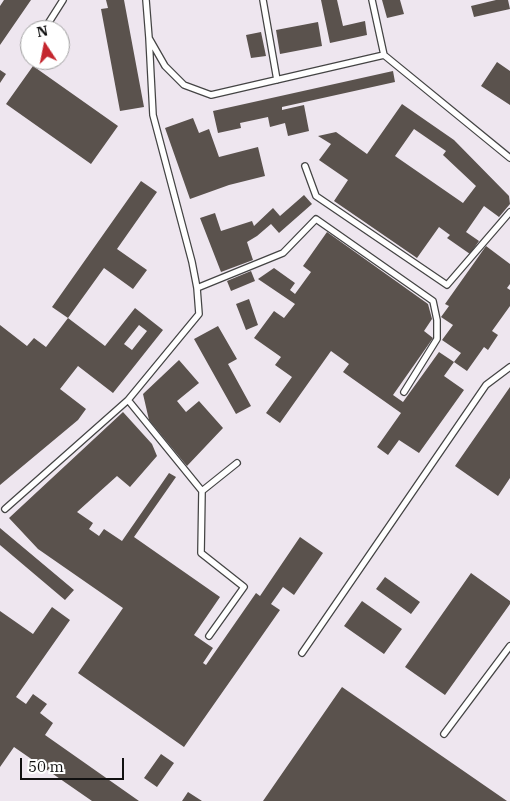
<!DOCTYPE html>
<style>
body{margin:0}
#map{position:relative;width:510px;height:801px;overflow:hidden;background:#fffdf5;font-family:"IBM Plex Serif",serif}
canvas{display:block}
.north{position:absolute;left:20px;top:20px;width:50px;height:50px;box-sizing:border-box;background:#fff;border:1px solid #a0a0a0;border-radius:50%;rotate:349deg;font-size:14px;font-weight:700;line-height:20px;text-align:center;color:#111}
.north::after{content:'';display:block;margin:auto;width:18px;height:22px;background:#c4262e;clip-path:polygon(50% 0,100% 100%,50% 72%,0 100%)}
.scale{position:absolute;left:20px;top:758px;width:104px;height:22px;box-sizing:border-box;border:2px solid #111;border-top:0;padding-left:6px;font-size:15px;line-height:18px;white-space:nowrap;color:#111;-webkit-text-stroke:4px #fff;paint-order:stroke}
</style>
<div id="map">
<canvas width="510" height="801"></canvas>
<div class="north">N</div>
<div class="scale">50 m</div>
</div>
<script>
const g = document.querySelector('canvas').getContext('2d');
g.lineJoin = 'round';
function paint(path, color) { g.fillStyle = color; g.fill(path, 'evenodd'); }
const poly = rows => new Path2D(rows.map(r => 'M' + r).join(''));
function strokePath(path, color, width, dash) { g.strokeStyle = color; g.lineWidth = width; g.lineCap = dash ? 'butt' : 'round'; g.setLineDash(dash || []); g.stroke(path); }
const industrial = poly([
 [0,0,510,0,510,801,0,801],
 [30,30,60,30,60,60,30,60]
]);
const building = poly([
 [4,0,31,0,0,45,0,6],
 [106,0,124,0,144,107,120,111,101,9,108,8],
 [321,0,337,0,343,26,365,21,367,35,330,43],
 [382,0,400,0,404,14,387,18],
 [496,0,508,0,510,9,474,17,471,6],
 [318,22,322,46,280,54,276,30],
 [261,32,266,56,251,58,246,35],
 [497,62,510,71,510,105,481,86],
 [33,66,118,126,91,164,6,104],
 [0,70,6,74,0,83],
 [393,71,395,82,282,107,282,110,304,105,309,131,288,136,285,123,270,127,268,117,240,123,241,128,218,133,213,111],
 [402,104,454,140,509,196,510,204,499,217,484,206,466,232,479,241,470,254,447,238,450,235,439,227,417,258,334,201,348,180,319,160,331,144,318,136,336,132,367,154],
 [414,129,446,151,443,155,476,186,463,203,395,156],
 [193,118,199,133,209,129,219,157,258,147,265,176,229,185,190,199,165,128],
 [141,181,157,192,117,249,147,270,133,289,104,268,68,318,105,346,135,308,163,330,113,393,78,366,60,389,86,409,78,420,0,485,0,325,27,346,34,338,46,347,68,318,52,307],
 [139,325,147,331,132,350,124,344],
 [304,195,312,204,279,233,271,224,257,236,247,242,253,260,221,272,200,218,215,213,221,231,252,221,254,226,273,208,280,216],
 [327,232,428,304,432,319,424,331,433,338,393,395,403,402,439,352,454,362,444,376,464,390,419,453,399,440,388,455,377,447,401,413,343,372,349,364,331,351,280,423,266,413,292,377,275,365,281,357,254,338,274,311,284,318,295,304,258,279,274,268,295,283,290,290,295,294,311,272,303,266],
 [486,246,510,264,510,284,507,288,510,290,510,306,492,331,498,335,488,350,484,347,467,371,454,362,461,353,442,340,453,325,441,317,449,306,445,304],
 [251,271,255,281,231,291,227,281],
 [249,299,258,325,246,330,236,304],
 [218,326,237,359,228,364,251,406,236,414,194,339],
 [179,360,199,383,177,401,186,412,199,401,223,428,187,466,149,420,143,394],
 [510,387,510,478,498,496,455,466],
 [123,412,152,444,157,456,130,487,117,476,77,512,93,523,89,529,99,536,104,529,122,541,169,473,176,477,134,537,220,597,194,635,213,648,203,663,206,665,256,593,260,596,300,537,323,553,294,595,283,587,271,604,280,610,184,747,78,673,123,608,38,549,9,518],
 [0,528,74,590,65,600,0,545],
 [471,573,510,601,510,604,445,695,405,667],
 [385,577,420,602,411,614,376,589],
 [362,601,402,629,384,654,344,626],
 [52,607,70,620,16,697,26,704,33,694,47,704,40,713,53,723,45,735,139,801,92,801,14,747,0,767,0,611,33,634],
 [342,687,507,801,263,801],
 [161,754,174,763,157,787,144,778],
 [188,792,202,801,182,801]
]);
const lane = poly([
 [146,0,149,38,165,66,184,85,211,95,384,55,510,158],
 [263,0,277,80],
 [372,0,384,55],
 [44,30,63,0],
 [305,166,316,196,447,285,510,212],
 [197,288,283,253,316,219,433,301,437,320,437,339,404,392],
 [128,400,202,491,201,553,244,587,209,636],
 [202,491,237,463],
 [5,509,128,400,199,314,197,288,192,262,153,115,149,38],
 [302,653,486,385,510,367],
 [444,734,510,646]
]);
paint(industrial, '#eee6ef');
paint(building, '#5a524d');
strokePath(lane, '#444', 8);
strokePath(lane, '#fff', 5.5);
</script>
